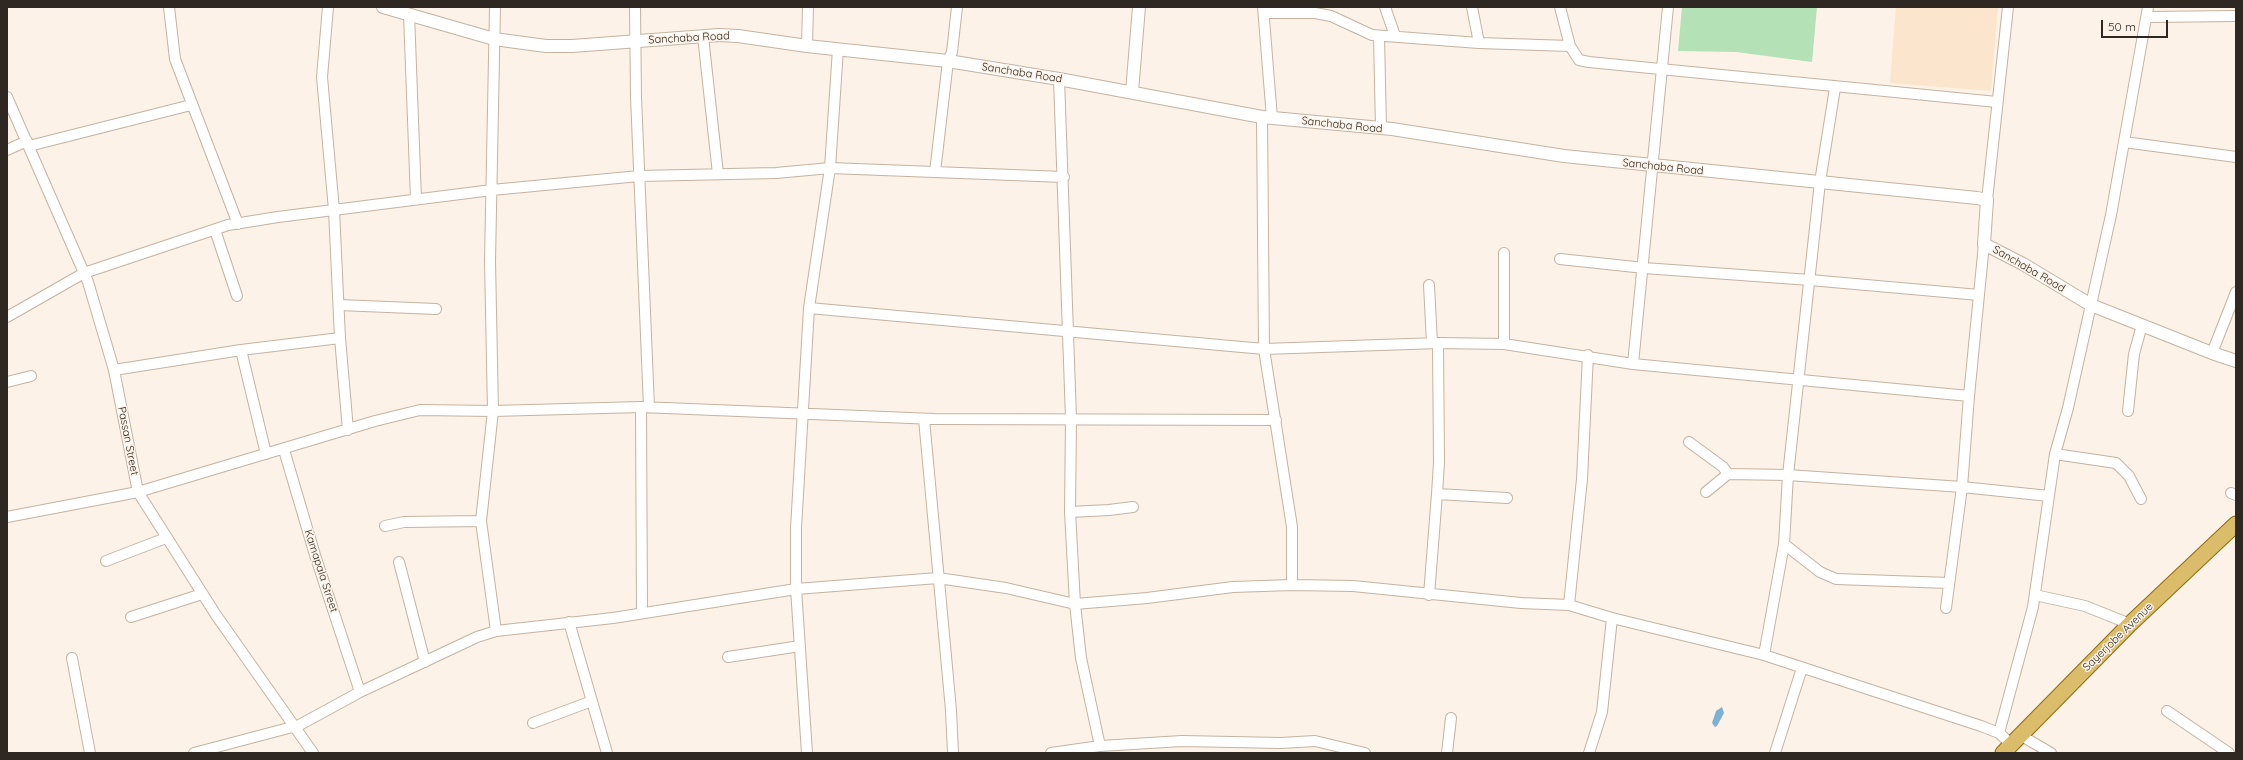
<!DOCTYPE html>
<style>
body{margin:0}
#map{position:relative;width:2243px;height:760px;overflow:hidden;background:#fcf2e7;font-family:Quicksand,sans-serif}
canvas{display:block}
.frame{position:absolute;inset:0;border:8px solid #2f2822;pointer-events:none}
.scale{position:absolute;left:2101px;top:20px;width:67px;height:18px;box-sizing:border-box;border:2px solid #2f2822;border-top:0;padding-left:5px;font-size:12px;line-height:14px;white-space:nowrap;color:#2f2822;-webkit-text-stroke:3px #fcf2e7;paint-order:stroke}
</style>
<div id="map">
<canvas width="2243" height="760"></canvas>
<div class="frame"></div>
<div class="scale">50 m</div>
</div>
<script>
const g = document.querySelector('canvas').getContext('2d');
g.lineJoin = 'round';
function paint(path, color) { g.fillStyle = color; g.fill(path, 'evenodd'); }
const poly = rows => new Path2D(rows.map(r => 'M' + r).join(''));
function strokePath(path, color, width, dash) { g.strokeStyle = color; g.lineWidth = width; g.lineCap = dash ? 'butt' : 'round'; g.setLineDash(dash || []); g.stroke(path); }
function drawText(font, color, halo, rows, align = 'center') {
  g.font = font + ' Quicksand,sans-serif'; g.lineWidth = 3; g.setLineDash([]); g.textBaseline = 'middle'; g.strokeStyle = halo; g.fillStyle = color; for (const [text, x, y, turn = 0] of rows) {
    g.save(); g.translate(x, y); g.rotate((+turn || 0) * Math.PI / 180); g.textAlign = isNaN(turn) ? turn : align; if (halo) g.strokeText(text, 0, 0); g.fillText(text, 0, 0); g.restore();
  }
}
const built = poly([
 [1896,7,1998,7,1991,91,1890,83]
]);
const green = poly([
 [1682,7,1817,7,1812,62,1736,52,1678,51]
]);
const water = poly([
 [1722,707,1724,713,1717,726,1715,727,1712,723,1716,711]
]);
const minor = poly([
 [169,7,175,59,238,224],
 [328,7,322,77,334,210,340,338,348,430],
 [495,7,490,261,493,411,481,521,496,631],
 [635,7,636,97,649,407],
 [1263,7,1272,118],
 [1385,7,1395,36],
 [1472,7,1479,43],
 [1560,7,1570,46,1579,60,1589,62,1997,102],
 [1264,13,1315,13,1331,16,1372,35,1479,43,1570,46],
 [409,14,416,199],
 [2147,17,2236,16],
 [703,36,718,174],
 [1379,36,1381,128],
 [807,46,808,7],
 [1059,79,1071,418,1070,512,1075,604,1081,658,1100,746],
 [7,97,88,282,114,370,138,492,216,615,313,753],
 [1262,117,1264,349,1292,527,1292,585],
 [2124,142,2236,157],
 [29,146,191,105],
 [7,150,27,141],
 [935,172,948,61,952,52,957,7],
 [1987,200,2008,7],
 [215,230,237,296],
 [1504,253,1504,344],
 [1560,259,1644,268,1810,280,1979,295],
 [1429,285,1432,343],
 [339,305,436,309],
 [809,308,1264,349,1438,343,1504,344,1633,364,1969,396],
 [7,317,84,273,228,225,278,217,492,190,639,176,776,173,830,168,1064,177],
 [241,350,266,454],
 [2212,353,2236,292],
 [1633,364,1668,7],
 [114,370,241,350,340,338],
 [7,382,31,376],
 [641,407,642,613],
 [2128,411,2134,354,2142,325],
 [924,419,951,710,953,753],
 [1689,442,1723,467,1728,474],
 [284,450,315,555,360,692,354,695],
 [2055,454,2116,463,2129,476,2141,499],
 [1706,492,1728,474,1788,475,1962,487,2049,496],
 [2231,493,2236,495],
 [1437,494,1439,462,1438,343],
 [1070,512,1109,510,1133,507],
 [7,517,138,492,375,421,420,410,493,411,641,407,934,419,1276,420],
 [385,526,404,522,481,521],
 [1784,544,1820,572,1836,579,1949,583],
 [106,561,166,538],
 [399,562,425,662],
 [1429,595,1437,494,1507,498],
 [2035,595,2085,606,2130,624],
 [1569,605,1582,479,1588,355],
 [1946,608,1962,487,1969,396,1984,244],
 [131,617,202,594],
 [569,622,607,753],
 [1764,655,1784,544,1788,475,1820,182,1835,88],
 [728,657,800,646],
 [72,658,90,753],
 [2167,711,2229,753],
 [533,723,592,701],
 [294,728,360,692,477,637,496,631,613,618,796,589,938,578,1006,588,1075,604,1147,598,1233,587,1292,585,1353,586,1521,603,1569,605,1612,618,1764,655,1981,726,1999,733,2011,744],
 [1999,733,2033,607,2055,454,2068,408,2111,215,2148,7],
 [2020,735,2051,753],
 [194,753,300,725],
 [807,753,796,589,796,528,809,308,830,168,838,49],
 [1051,753,1100,746,1182,741,1281,743,1315,741,1365,753],
 [1447,753,1451,718],
 [1589,753,1602,712,1612,618],
 [1775,753,1802,668]
]);
const tertiary = poly([
 [383,7,494,39,546,46,572,46,719,35,738,36,807,46,948,61,1059,79,1262,117,1392,129,1564,156,1977,198,1987,200,1984,244,2023,264,2091,305,2212,353,2236,361],
 [1132,92,1139,7]
]);
const primary = poly([
 [2003,753,2130,624,2236,524]
]);
const streetNames = [
 ["Sanchaba Road",689,38,-3],
 ["Sanchaba Road",1022,73,9],
 ["Sanchaba Road",1342,125,6],
 ["Sanchaba Road",1663,167,6],
 ["Sanchaba Road",2029,269,30],
 ["Passan Street",128,441,79],
 ["Kamapala Street",321,571,72],
 ["Sayerjobe Avenue",2118,637,-44]
];
paint(built, '#fce5cd');
paint(green, '#b5e1b6');
paint(water, '#7bb2d4');
strokePath(minor, '#c4b3a2', 12);
strokePath(tertiary, '#c4b3a2', 14);
strokePath(primary, '#8f6b10', 17);
strokePath(minor, '#fff', 10);
strokePath(tertiary, '#fff', 12);
strokePath(primary, '#dabc6a', 15);
drawText('11px', '#2f2822', '#fcf2e7', streetNames);
</script>
